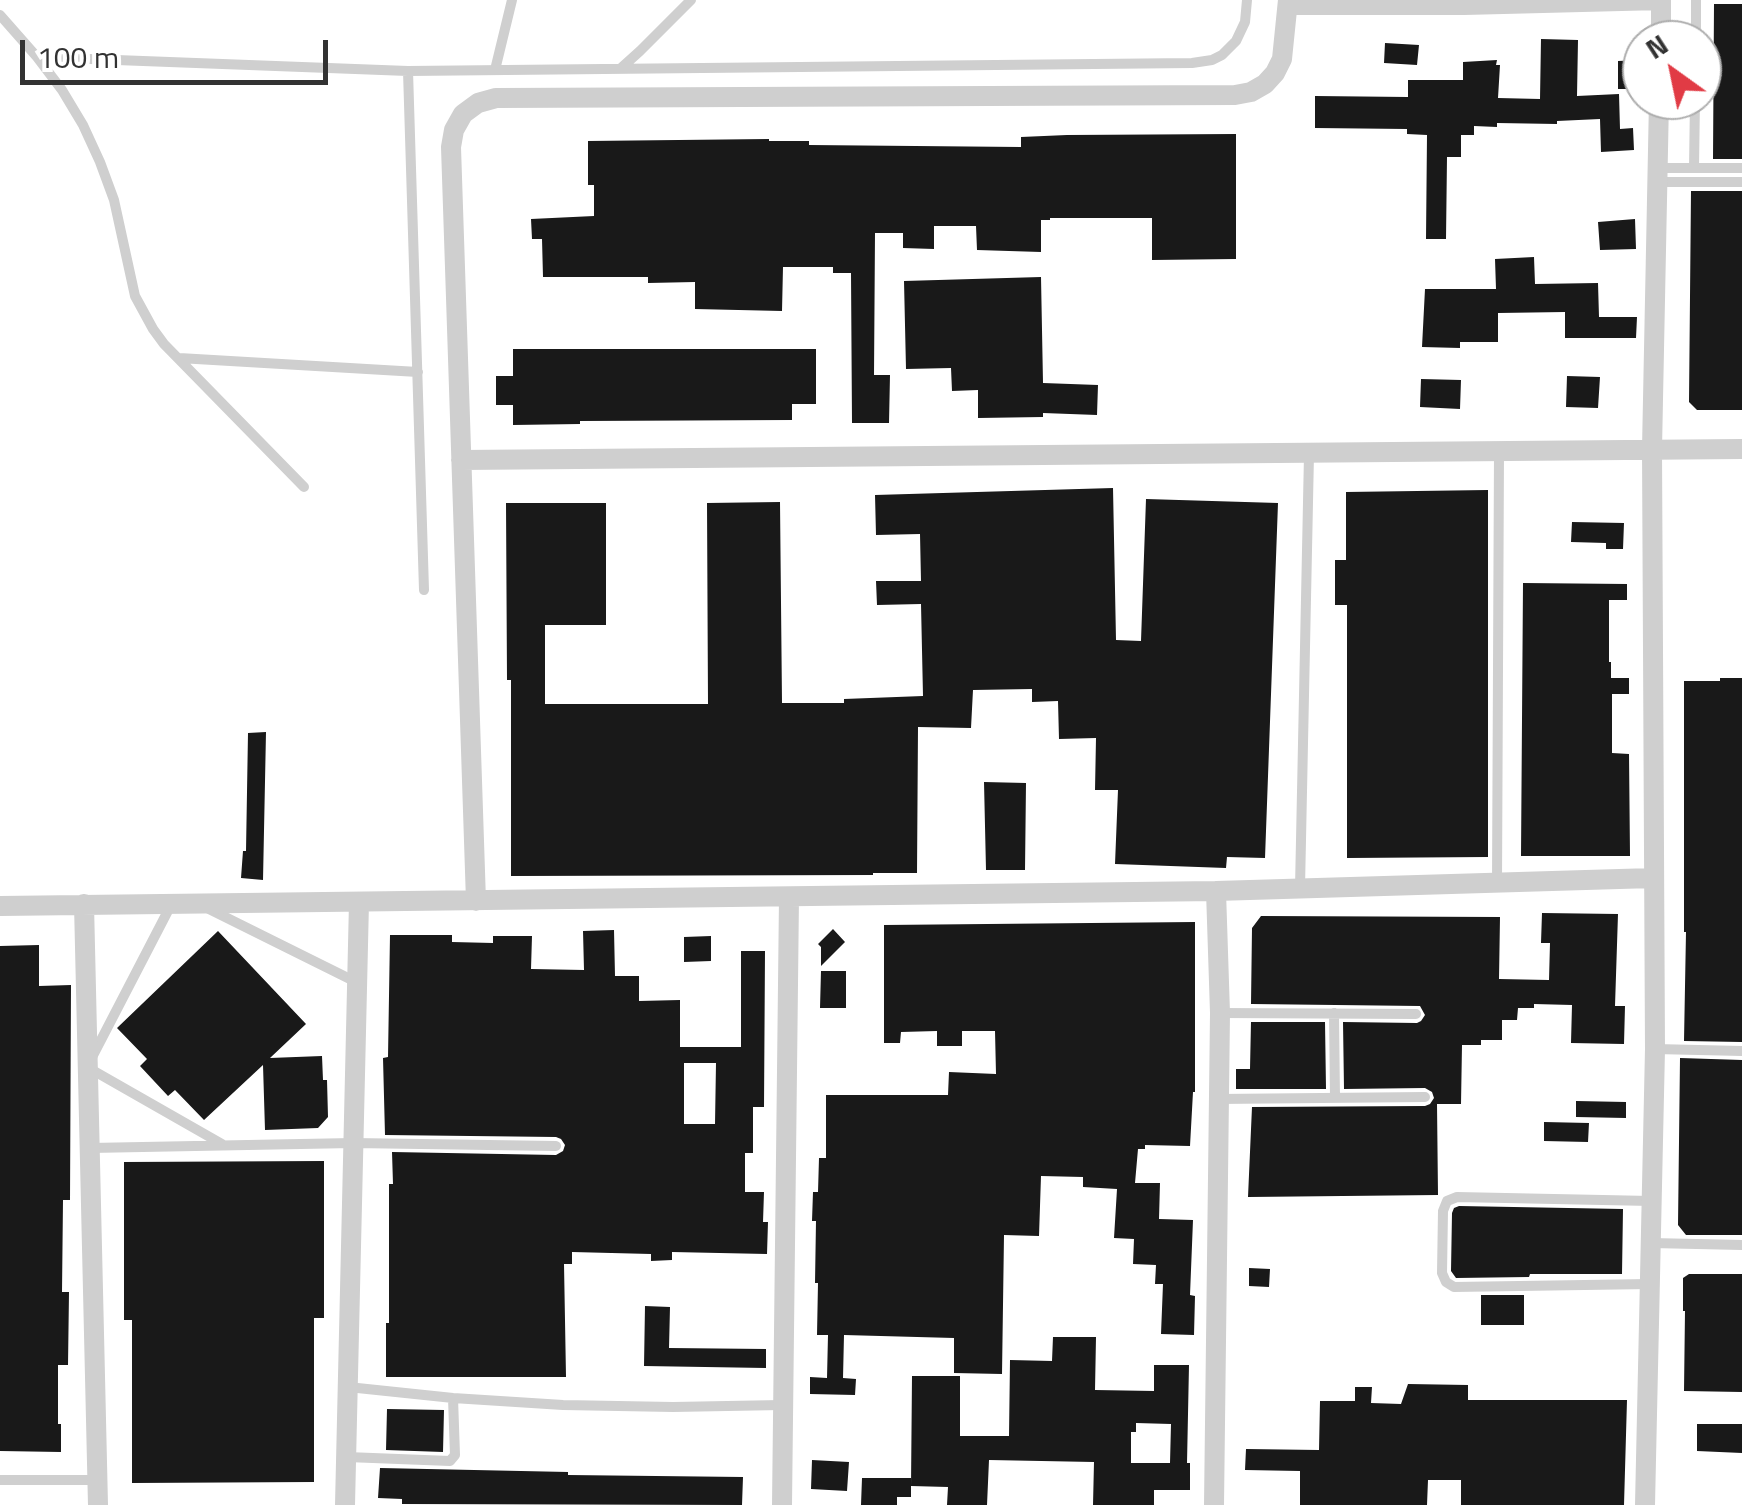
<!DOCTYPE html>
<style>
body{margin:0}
#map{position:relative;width:1742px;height:1505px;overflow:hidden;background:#fff;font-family:"Titillium Web",sans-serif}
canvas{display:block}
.north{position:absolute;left:1622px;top:20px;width:100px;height:100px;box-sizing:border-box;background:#fff;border:2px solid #adadad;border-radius:50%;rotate:327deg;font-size:28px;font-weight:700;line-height:40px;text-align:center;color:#323232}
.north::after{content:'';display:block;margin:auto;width:35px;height:45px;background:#e13b45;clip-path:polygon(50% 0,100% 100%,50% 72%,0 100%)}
.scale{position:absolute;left:20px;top:40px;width:308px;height:45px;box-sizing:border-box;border:5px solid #323232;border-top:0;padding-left:12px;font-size:30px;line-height:35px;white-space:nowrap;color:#323232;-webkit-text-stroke:8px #fff;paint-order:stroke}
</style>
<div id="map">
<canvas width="1742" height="1505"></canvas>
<div class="north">N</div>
<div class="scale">100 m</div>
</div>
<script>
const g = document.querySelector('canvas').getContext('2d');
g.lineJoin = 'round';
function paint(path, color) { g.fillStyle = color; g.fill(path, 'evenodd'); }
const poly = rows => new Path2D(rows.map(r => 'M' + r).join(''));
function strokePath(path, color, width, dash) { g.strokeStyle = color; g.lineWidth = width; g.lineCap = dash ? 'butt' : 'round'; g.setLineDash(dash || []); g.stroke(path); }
const building = poly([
 [1714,4,1742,4,1742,159,1713,159],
 [1541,39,1578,40,1577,96,1619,94,1620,129,1633,128,1634,150,1601,152,1600,119,1557,121,1557,124,1497,123,1497,127,1474,126,1474,135,1461,135,1461,157,1447,157,1446,239,1426,239,1427,135,1407,134,1407,129,1315,128,1315,96,1408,97,1408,80,1463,80,1463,62,1497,60,1496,65,1500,65,1498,98,1540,99],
 [1385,43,1419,45,1417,65,1384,63],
 [1642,60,1642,89,1618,89,1618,61],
 [1236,134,1236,259,1152,260,1152,218,1050,218,1050,220,1041,220,1041,252,977,250,976,226,934,226,934,249,903,248,903,233,875,233,874,375,890,375,889,423,852,423,851,273,833,273,833,267,783,267,782,311,695,309,695,282,648,283,648,277,543,277,542,239,532,239,531,219,594,216,594,185,588,185,588,141,769,139,769,141,809,141,809,145,1021,147,1021,137,1067,135],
 [1691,191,1742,191,1742,410,1697,410,1689,402],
 [1635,219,1636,249,1600,250,1598,222],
 [1534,257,1535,284,1598,283,1599,317,1637,317,1636,338,1565,338,1565,312,1498,313,1498,342,1460,342,1460,348,1422,347,1425,289,1496,289,1495,259],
 [1041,277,1043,383,1098,385,1097,415,1043,413,1043,417,978,418,978,390,952,391,951,368,906,369,904,281],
 [513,349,816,349,816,404,792,404,792,420,580,421,580,424,513,425,513,405,496,405,496,376,513,376],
 [1567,376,1600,377,1598,408,1566,407],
 [1421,379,1461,380,1460,409,1420,407],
 [1113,488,1116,640,1141,641,1146,499,1278,503,1265,858,1227,857,1226,868,1115,864,1118,790,1095,790,1096,738,1059,739,1058,701,1032,702,1032,689,973,690,971,728,918,727,917,873,873,873,873,875,511,876,511,680,507,680,506,503,606,503,606,625,545,625,545,704,708,704,707,503,780,502,782,703,844,703,844,699,923,696,921,604,877,605,876,581,921,581,920,534,876,535,875,495],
 [1488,490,1488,857,1347,858,1347,605,1335,605,1335,560,1346,560,1346,492],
 [1572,522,1624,523,1623,549,1606,549,1606,543,1571,542],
 [1523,583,1627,584,1627,600,1609,600,1609,662,1611,662,1611,678,1629,678,1629,694,1612,694,1612,753,1629,754,1630,856,1521,856],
 [1720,678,1742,678,1742,1042,1684,1041,1686,932,1684,932,1684,681,1720,681],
 [266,732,263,880,241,878,243,851,246,851,248,733],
 [984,782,1026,783,1025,870,986,870],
 [1542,913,1618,914,1615,1006,1625,1006,1624,1044,1571,1043,1572,1005,1534,1004,1534,1008,1518,1008,1517,1020,1502,1020,1502,1040,1481,1040,1481,1045,1462,1045,1461,1104,1437,1104,1438,1195,1248,1197,1252,1107,1425,1106,1430,1104,1434,1098,1432,1092,1425,1088,1344,1089,1343,1022,1417,1023,1421,1021,1425,1015,1420,1006,1251,1004,1252,928,1261,916,1500,917,1499,979,1549,980,1550,943,1541,943],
 [1195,922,1195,1092,1193,1092,1190,1146,1145,1145,1145,1149,1138,1149,1135,1183,1160,1183,1159,1219,1193,1220,1190,1295,1195,1296,1194,1335,1161,1334,1163,1284,1155,1284,1156,1265,1133,1264,1134,1239,1114,1238,1117,1189,1083,1187,1083,1177,1041,1176,1039,1236,1004,1235,1002,1374,954,1373,954,1338,844,1335,843,1378,856,1379,855,1395,810,1394,810,1377,827,1378,828,1335,817,1335,818,1283,815,1283,816,1221,812,1221,813,1192,818,1192,819,1158,826,1158,826,1095,948,1095,949,1072,996,1074,995,1031,962,1031,962,1046,937,1046,937,1031,901,1032,900,1043,884,1043,884,925],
 [833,929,845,942,821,966,821,947,818,944],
 [614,930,615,976,639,976,639,1001,680,1000,680,1047,741,1047,741,951,765,951,764,1107,753,1107,753,1153,745,1153,745,1192,764,1192,763,1222,768,1222,767,1254,672,1252,672,1260,651,1261,651,1254,572,1252,572,1264,564,1264,566,1377,386,1377,386,1323,389,1323,389,1184,393,1184,392,1152,556,1155,563,1151,565,1145,561,1139,556,1137,385,1135,383,1058,388,1057,390,935,452,935,452,942,493,943,493,936,532,936,531,969,584,970,583,931],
 [684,1063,716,1063,715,1124,684,1124],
 [218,931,306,1024,270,1058,322,1056,323,1080,327,1080,328,1117,318,1128,265,1130,263,1065,204,1120,175,1090,168,1096,140,1066,147,1059,117,1028],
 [711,936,711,961,684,962,684,937],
 [39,945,39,986,71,985,70,1200,63,1200,62,1292,69,1292,68,1365,58,1365,58,1424,61,1424,61,1452,0,1451,0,946],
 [821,971,846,971,846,1008,820,1008],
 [1251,1022,1325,1022,1326,1089,1236,1089,1236,1069,1250,1069],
 [1680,1058,1742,1060,1742,1235,1686,1235,1678,1225],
 [1576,1101,1626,1102,1626,1118,1576,1117],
 [1544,1122,1589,1123,1588,1142,1544,1141],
 [324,1161,324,1318,314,1318,314,1482,132,1483,132,1320,124,1320,124,1162],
 [1459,1206,1623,1209,1622,1274,1530,1274,1529,1277,1456,1278,1451,1271,1452,1213,1454,1208],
 [1249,1268,1270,1269,1269,1287,1249,1286],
 [1689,1274,1742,1274,1742,1392,1684,1391,1685,1311,1683,1311,1683,1278],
 [1481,1295,1524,1295,1524,1325,1481,1325],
 [645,1306,670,1307,669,1348,766,1349,766,1368,644,1366],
 [1053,1337,1096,1337,1095,1390,1154,1391,1154,1365,1189,1365,1187,1463,1190,1463,1190,1490,1154,1490,1154,1505,1093,1505,1094,1462,989,1460,987,1505,947,1505,948,1487,911,1486,912,1376,960,1376,960,1436,1009,1436,1010,1360,1052,1361],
 [1136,1423,1171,1424,1170,1463,1131,1463,1131,1432,1136,1432],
 [1408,1384,1468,1385,1468,1400,1627,1400,1624,1505,1461,1505,1461,1480,1428,1480,1427,1505,1300,1505,1300,1471,1245,1470,1246,1449,1319,1450,1320,1401,1355,1401,1355,1387,1372,1387,1371,1403,1401,1404],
 [387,1409,444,1410,443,1452,386,1450],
 [1697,1424,1742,1424,1742,1453,1697,1451],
 [812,1460,849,1462,847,1491,811,1489],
 [380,1468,568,1472,568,1475,743,1477,742,1505,402,1504,402,1499,378,1498],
 [862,1478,911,1478,911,1497,897,1497,897,1505,861,1505]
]);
const lane = poly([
 [0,15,37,57,62,90,83,125,100,162,114,200,135,296,153,329,164,344,304,487],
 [1696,40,1696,0],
 [37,57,408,71,1192,63,1212,60,1222,55,1236,41,1245,22,1247,0],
 [620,69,640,51,691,0],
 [495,70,512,0],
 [408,71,424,590],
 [1658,168,1742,168],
 [1694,168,1695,100],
 [1658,182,1742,182],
 [179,358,418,372],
 [1497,882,1499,452],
 [1300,888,1309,454],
 [171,905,87,1067,222,1144],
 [209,909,358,983],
 [1220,1013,1416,1014],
 [1334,1013,1335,1098],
 [1655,1049,1742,1051],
 [1218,1099,1425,1097],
 [90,1148,353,1143,556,1146],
 [1651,1243,1742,1245],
 [1650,1284,1454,1287,1446,1282,1442,1273,1443,1211,1447,1201,1457,1197,1651,1201],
 [348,1387,453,1398,563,1405,673,1407,782,1405],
 [347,1457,450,1461,455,1455,453,1398],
 [0,1480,98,1480]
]);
const street = poly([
 [1288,5,1464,5,1661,0,1661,40],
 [461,460,1742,449],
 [476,901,451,147,454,130,463,114,478,103,496,98,1235,95,1251,92,1265,84,1275,73,1282,59,1288,0],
 [84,904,98,1505],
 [0,906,1216,891,1653,878],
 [345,1505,359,902],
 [782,1505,789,897],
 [1214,1505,1220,1013,1216,891],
 [1645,1505,1655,1049,1652,449,1659,100]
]);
paint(building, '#191919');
strokePath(lane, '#cfcfcf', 10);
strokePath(street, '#cfcfcf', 20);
</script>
